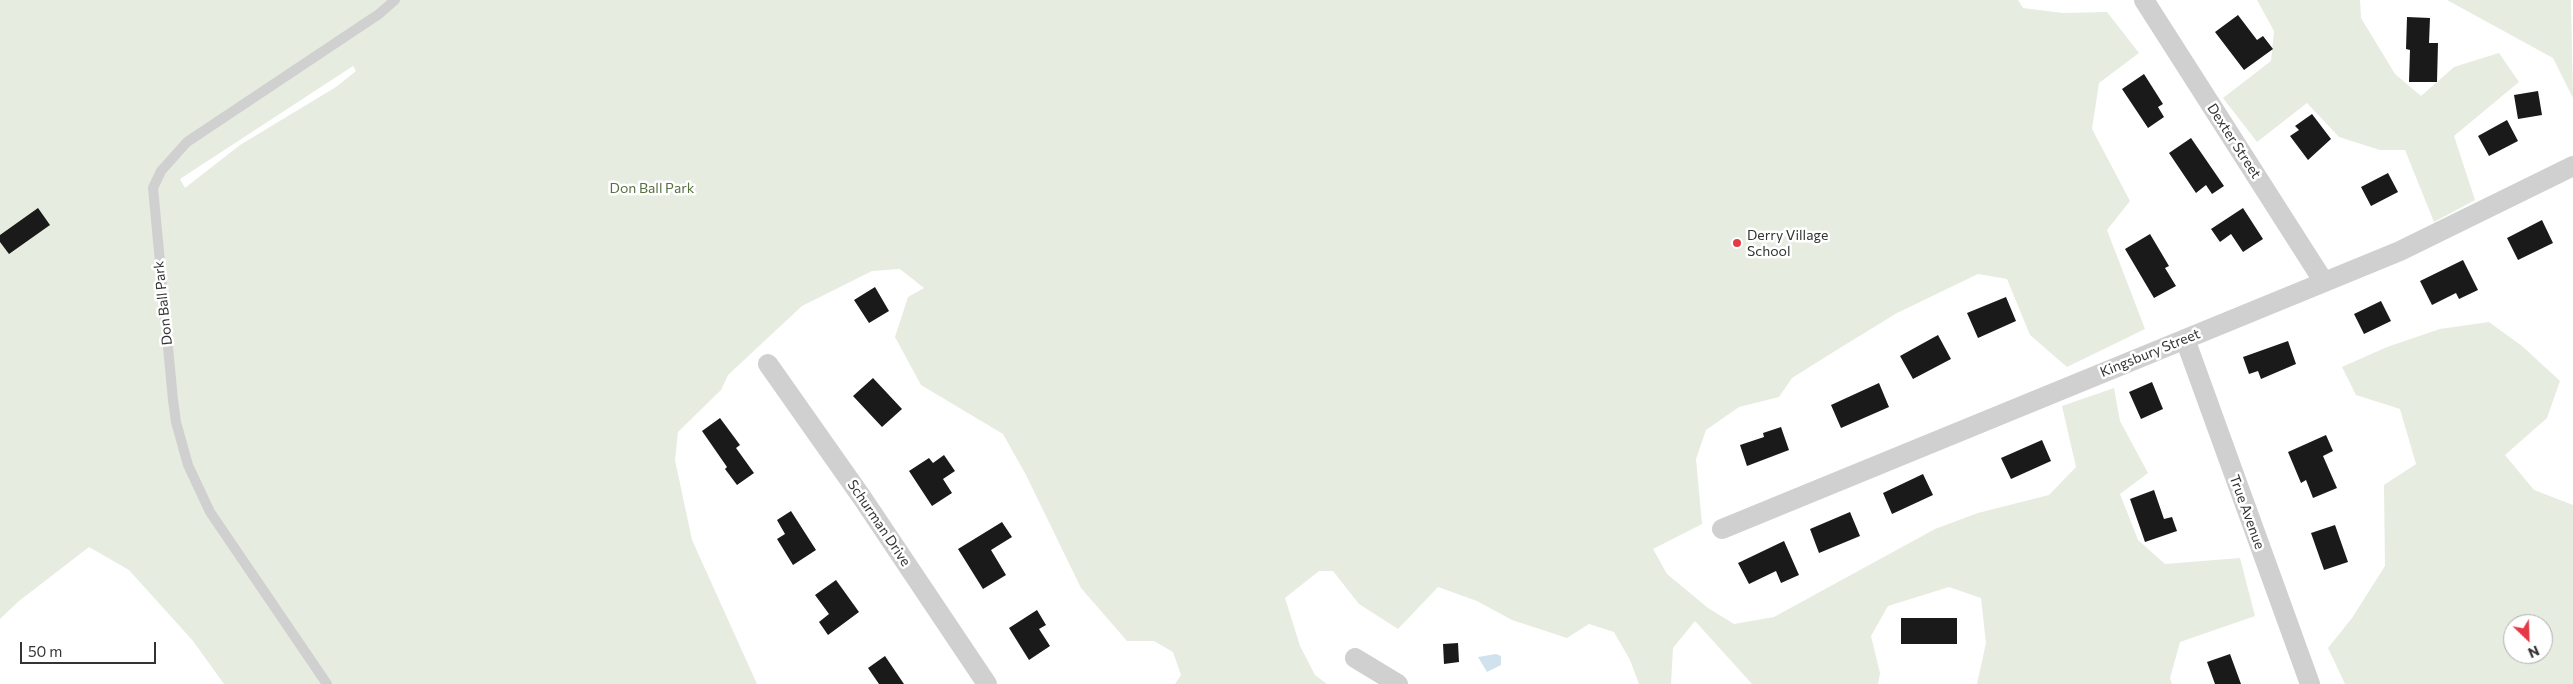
<!DOCTYPE html>
<style>
body{margin:0}
#map{position:relative;width:2573px;height:684px;overflow:hidden;background:#fff;font-family:Commissioner,sans-serif}
canvas{display:block}
.north{position:absolute;left:2503px;top:614px;width:50px;height:50px;box-sizing:border-box;background:#fff;border:1px solid #adadad;border-radius:50%;rotate:156deg;font-size:14px;font-weight:700;line-height:20px;text-align:center;color:#333}
.north::after{content:'';display:block;margin:auto;width:18px;height:22px;background:#e63946;clip-path:polygon(50% 0,100% 100%,50% 72%,0 100%)}
.scale{position:absolute;left:20px;top:642px;width:136px;height:22px;box-sizing:border-box;border:2px solid #333;border-top:0;padding-left:6px;font-size:15px;line-height:18px;white-space:nowrap;color:#333;-webkit-text-stroke:4px #fff;paint-order:stroke}
</style>
<div id="map">
<canvas width="2573" height="684"></canvas>
<div class="north">N</div>
<div class="scale">50 m</div>
</div>
<script>
const g = document.querySelector('canvas').getContext('2d');
g.lineJoin = 'round';
function paint(path, color) { g.fillStyle = color; g.fill(path, 'evenodd'); }
const poly = rows => new Path2D(rows.map(r => 'M' + r).join(''));
function strokePath(path, color, width, dash) { g.strokeStyle = color; g.lineWidth = width; g.lineCap = dash ? 'butt' : 'round'; g.setLineDash(dash || []); g.stroke(path); }
function drawText(font, color, halo, rows, align = 'center') {
  g.font = font + ' Commissioner,sans-serif'; g.lineWidth = 5; g.setLineDash([]); g.textBaseline = 'middle'; g.strokeStyle = halo; g.fillStyle = color; for (const [text, x, y, turn = 0] of rows) {
    g.save(); g.translate(x, y); g.rotate((+turn || 0) * Math.PI / 180); g.textAlign = isNaN(turn) ? turn : align; if (halo) g.strokeText(text, 0, 0); g.fillText(text, 0, 0); g.restore();
  }
}
const green = poly([
 [0,0,2018,0,2023,8,2063,13,2107,12,2139,53,2099,83,2092,129,2130,201,2107,230,2145,329,2067,367,2030,335,2007,279,1978,274,1897,313,1835,351,1792,378,1779,397,1739,407,1706,430,1696,459,1702,524,1653,549,1667,574,1708,608,1734,624,1774,617,1935,529,1978,513,2049,495,2076,467,2062,406,2114,388,2120,421,2148,473,2120,494,2138,540,2165,564,2240,558,2255,616,2180,642,2170,678,2172,684,1977,684,1986,643,1981,598,1949,587,1888,606,1871,636,1880,673,1878,684,1752,684,1695,621,1673,648,1671,684,1639,684,1630,660,1614,632,1589,624,1567,638,1512,620,1477,601,1438,587,1398,629,1359,604,1333,571,1319,571,1285,598,1300,646,1315,675,1327,684,1175,684,1181,675,1173,652,1154,641,1127,641,1081,588,1026,475,1003,434,921,385,895,337,908,297,924,288,900,269,872,271,802,306,728,375,721,390,678,432,675,460,692,540,757,684,224,684,193,641,129,570,89,547,19,601,0,619],
 [353,66,356,71,336,87,240,145,185,188,180,179],
 [2257,0,2360,0,2361,18,2395,74,2421,96,2454,67,2499,53,2519,82,2454,136,2475,200,2434,222,2405,150,2380,150,2339,137,2307,103,2257,142,2223,98,2271,61,2274,31],
 [2447,0,2571,0,2573,98,2553,58],
 [2489,322,2522,346,2560,381,2547,418,2505,455,2534,490,2573,505,2573,684,2345,684,2328,648,2352,618,2385,566,2384,485,2416,464,2400,409,2356,395,2342,367,2387,347,2440,329],
 [2513,624,2543,624,2543,654,2513,654]
]);
const water = poly([
 [1496,654,1501,656,1501,665,1487,672,1478,657]
]);
const building = poly([
 [2238,15,2257,40,2263,36,2273,49,2244,70,2215,32],
 [2407,17,2430,18,2429,43,2438,43,2437,82,2409,82,2410,50,2406,49],
 [2144,74,2163,104,2158,107,2164,117,2148,128,2122,89],
 [2538,91,2542,115,2518,119,2514,95],
 [2312,114,2331,139,2308,160,2290,136,2299,130,2295,126],
 [2507,120,2518,141,2489,156,2478,136],
 [2191,138,2224,186,2212,194,2206,185,2196,193,2169,153],
 [2388,173,2398,192,2371,206,2361,187],
 [38,208,50,225,9,254,0,242,0,235],
 [2243,208,2263,239,2243,252,2231,234,2220,242,2211,229],
 [2542,220,2553,243,2518,260,2507,238],
 [2150,234,2169,266,2165,268,2176,286,2154,298,2125,249],
 [2463,260,2478,290,2459,299,2456,293,2432,305,2420,281],
 [875,287,889,311,869,323,854,300],
 [2006,297,2016,321,1978,338,1967,313],
 [2381,301,2391,321,2364,334,2354,314],
 [1938,335,1951,359,1913,379,1900,356],
 [2288,341,2296,364,2261,379,2258,371,2249,374,2243,357],
 [873,378,902,409,882,427,853,396],
 [2152,382,2163,409,2141,419,2129,392],
 [1879,383,1889,407,1841,428,1831,405],
 [720,418,740,445,736,448,754,473,737,485,725,469,727,467,702,431],
 [1781,427,1789,450,1747,466,1740,445,1764,437,1763,433],
 [2326,435,2333,451,2323,456,2337,488,2313,498,2306,480,2301,483,2288,452],
 [2042,440,2051,461,2011,479,2001,458],
 [944,455,955,471,943,479,952,493,932,506,909,471,929,458,933,463],
 [1923,474,1933,495,1892,514,1883,493],
 [2154,490,2164,519,2172,517,2177,531,2145,542,2130,499],
 [791,511,816,550,793,565,777,539,785,534,777,520],
 [1850,512,1860,536,1819,553,1810,529],
 [1002,522,1012,537,991,550,1006,575,983,589,958,549],
 [2335,525,2348,562,2324,570,2311,533],
 [1784,541,1799,575,1781,583,1776,571,1749,584,1738,563],
 [836,580,859,612,828,635,819,622,829,614,815,595],
 [1037,610,1046,625,1039,629,1050,646,1029,660,1009,628],
 [1901,618,1957,618,1957,644,1901,644],
 [1458,643,1459,662,1444,664,1443,644],
 [2230,654,2241,684,2215,684,2207,662],
 [885,656,904,684,879,684,868,668]
]);
const lane = poly([
 [327,684,210,512,188,465,176,422,173,400,153,188,161,171,187,142,379,14,395,0]
]);
const street = poly([
 [2144,0,2324,282],
 [2185,339,2310,684],
 [768,364,863,499,987,684],
 [1722,529,2400,251,2573,166],
 [1355,658,1398,684]
]);
const markers = [
 [1737,243,5,"#e63946"]
];
const streetNames = [
 ["Dexter Street",2234,141,57],
 ["Don Ball Park",163,303,-96],
 ["Kingsbury Street",2150,353,-22],
 ["True Avenue",2247,512,70],
 ["Schurman Drive",879,523,56]
];
const parkNames = [
 ["Don Ball Park",652,188]
];
const poiNames = [
 ["Derry Village",1747,235],
 ["School",1747,251]
];
paint(green, '#e6ecdf');
paint(water, '#cfe2ee');
paint(building, '#1a1a1a');
strokePath(lane, '#d0d0d0', 10);
strokePath(street, '#d0d0d0', 20);
for (const [x, y, r, color] of markers) { const dot = new Path2D(); dot.arc(x, y, r, 0, 2 * Math.PI); g.fillStyle = color; g.fill(dot); strokePath(dot, '#fff', 2); }
drawText('14px', '#333', '#fff', streetNames);
drawText('14px', '#56703f', '#fff', parkNames);
drawText('14px', '#333', '#fff', poiNames, 'left');
</script>
